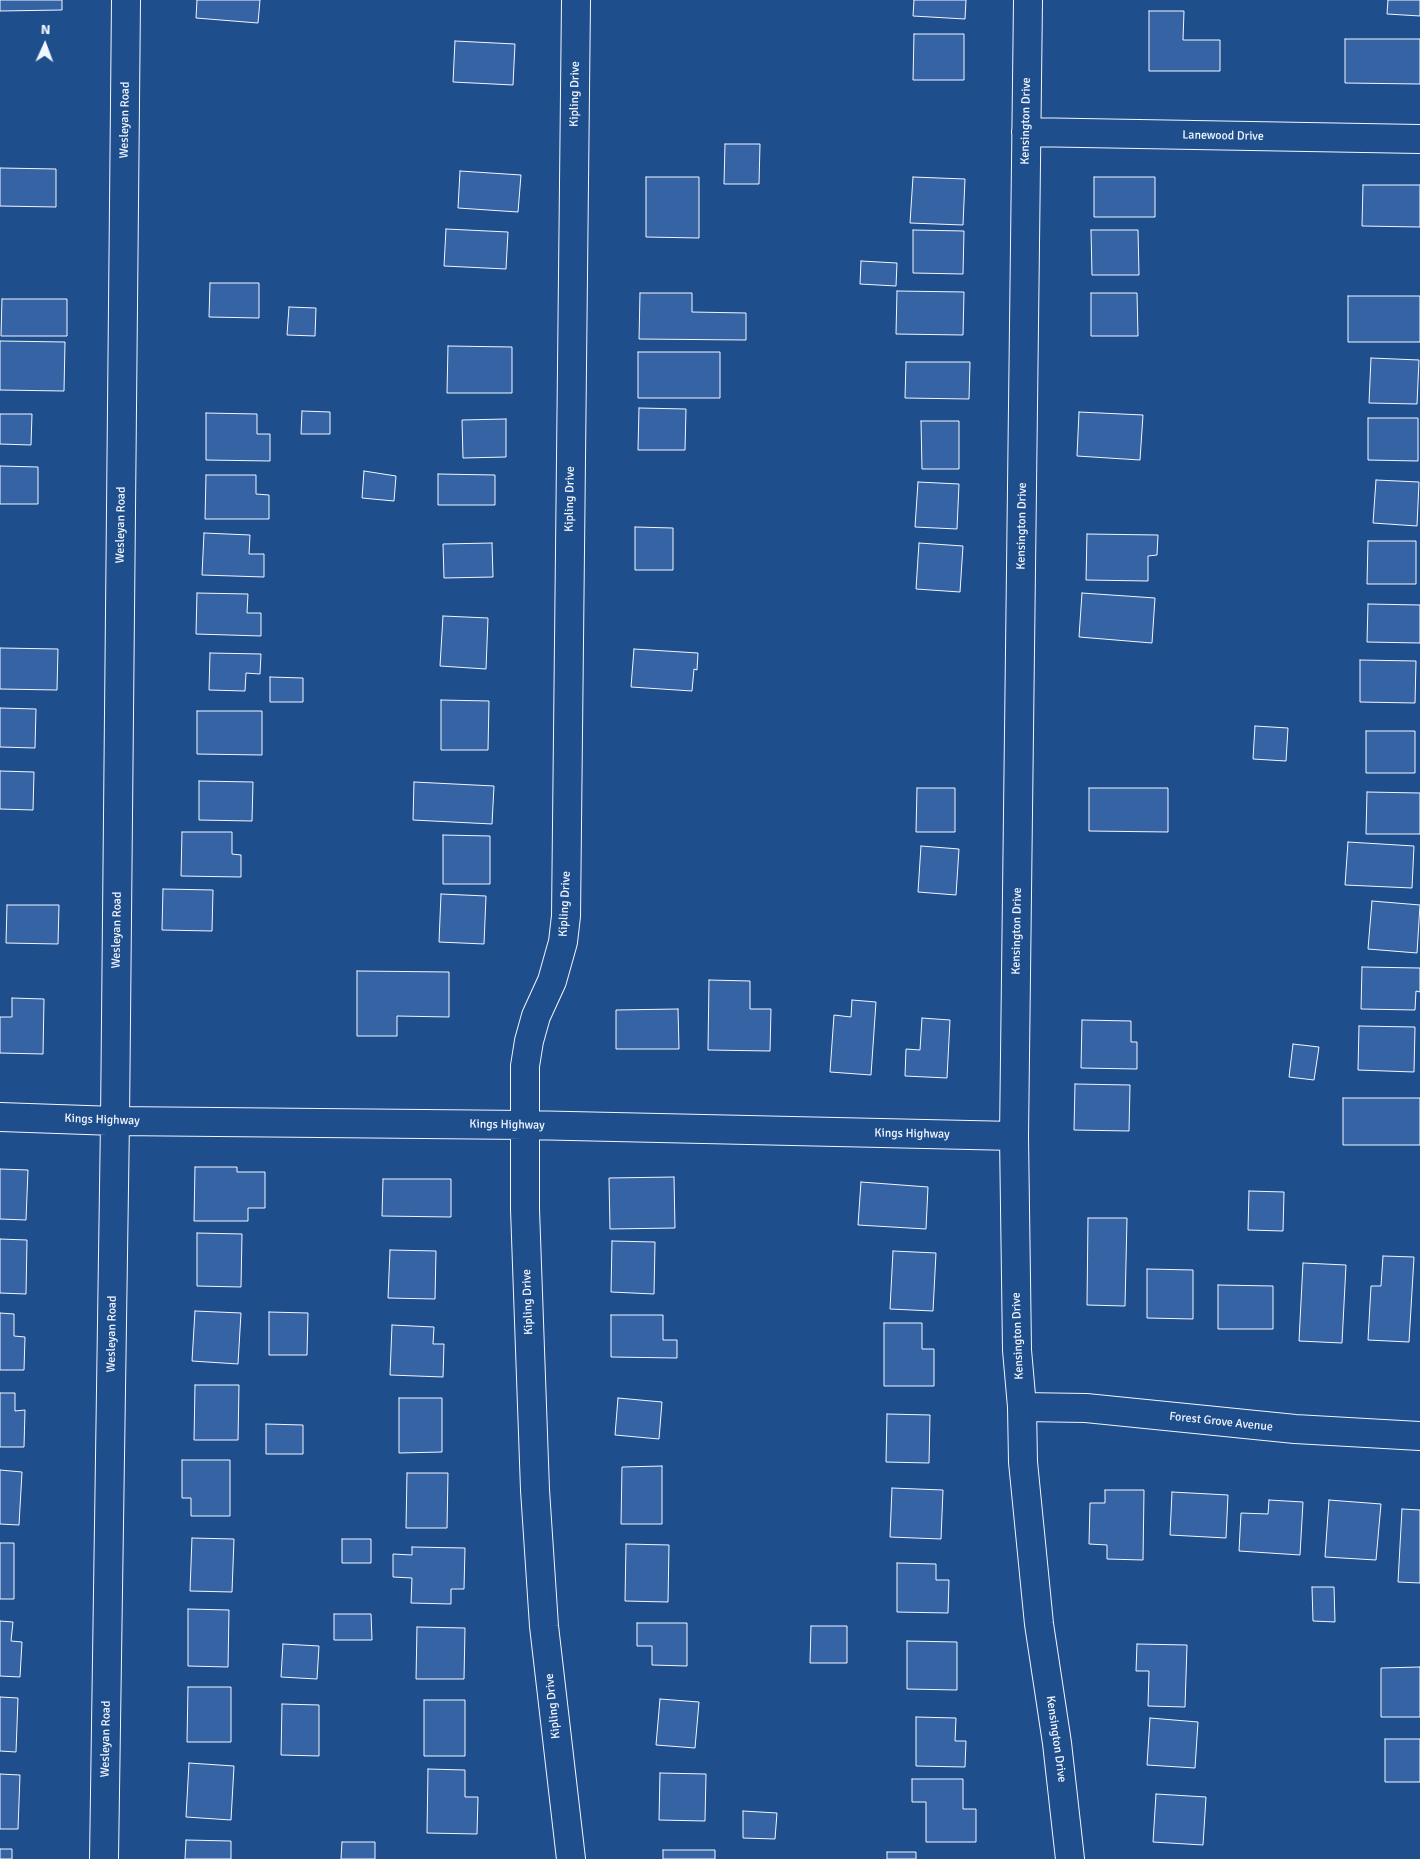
<!DOCTYPE html>
<style>
body{margin:0}
#map{position:relative;width:1420px;height:1859px;overflow:hidden;background:#1f4e8c;font-family:Signika,sans-serif}
canvas{display:block}
.north{position:absolute;left:20px;top:20px;width:50px;height:50px;-webkit-text-stroke:4px #1f4e8c;paint-order:stroke;rotate:2deg;font-size:14px;font-weight:700;line-height:20px;text-align:center;color:#f2f6ff}
.north::after{content:'';display:block;margin:auto;width:18px;height:22px;background:#f2f6ff;clip-path:polygon(50% 0,100% 100%,50% 72%,0 100%)}
</style>
<div id="map">
<canvas width="1420" height="1859"></canvas>
<div class="north">N</div>
</div>
<script>
const g = document.querySelector('canvas').getContext('2d');
g.lineJoin = 'round';
function paint(path, color) { g.fillStyle = color; g.fill(path, 'evenodd'); }
const poly = rows => new Path2D(rows.map(r => 'M' + r).join(''));
function strokePath(path, color, width, dash) { g.strokeStyle = color; g.lineWidth = width; g.lineCap = dash ? 'butt' : 'round'; g.setLineDash(dash || []); g.stroke(path); }
function drawText(font, color, halo, rows, align = 'center') {
  g.font = font + ' Signika,sans-serif'; g.lineWidth = 4; g.setLineDash([]); g.textBaseline = 'middle'; g.strokeStyle = halo; g.fillStyle = color; for (const [text, x, y, turn = 0] of rows) {
    g.save(); g.translate(x, y); g.rotate((+turn || 0) * Math.PI / 180); g.textAlign = isNaN(turn) ? turn : align; if (halo) g.strokeText(text, 0, 0); g.fillText(text, 0, 0); g.restore();
  }
}
const building = poly([
 [0,0,62,0,62,10,0,11,0,0],
 [197,0,260,0,258,23,196,18,197,0],
 [914,0,966,0,965,19,913,16,914,0],
 [1388,0,1420,0,1420,16,1387,14,1388,0],
 [1149,11,1184,11,1183,40,1220,40,1220,71,1149,71,1149,11],
 [914,34,964,34,964,80,913,80,914,34],
 [1345,39,1420,39,1420,84,1345,83,1345,39],
 [455,41,515,44,513,85,453,82,455,41],
 [725,144,760,144,759,184,724,184,725,144],
 [0,168,56,169,56,207,0,206,0,168],
 [460,171,521,175,518,212,458,208,460,171],
 [646,177,699,177,699,238,646,237,646,177],
 [913,177,965,179,963,225,910,223,913,177],
 [1094,177,1155,177,1155,217,1094,217,1094,177],
 [1363,185,1420,185,1420,227,1362,226,1363,185],
 [446,229,508,232,506,269,444,266,446,229],
 [913,230,964,231,963,274,913,273,913,230],
 [1091,230,1138,230,1139,275,1092,275,1091,230],
 [861,261,897,263,896,286,860,284,861,261],
 [210,283,259,283,259,318,209,317,210,283],
 [897,291,964,292,963,335,896,334,897,291],
 [640,293,692,293,692,312,746,313,746,340,639,339,640,293],
 [1091,293,1137,293,1138,336,1091,336,1091,293],
 [1348,296,1420,296,1420,342,1348,342,1348,296],
 [2,299,67,299,67,336,1,336,2,299],
 [289,307,316,308,315,336,287,335,289,307],
 [0,341,65,342,64,391,0,390,0,341],
 [448,346,512,347,512,393,447,393,448,346],
 [638,352,720,352,720,398,638,398,638,352],
 [1371,358,1419,360,1417,404,1369,403,1371,358],
 [906,362,970,362,969,399,905,398,906,362],
 [639,408,686,409,685,450,638,450,639,408],
 [302,411,330,412,330,434,301,434,302,411],
 [1079,412,1143,415,1140,460,1077,456,1079,412],
 [206,413,257,414,257,434,270,434,270,461,206,460,206,413],
 [0,414,32,414,31,445,0,444,0,414],
 [1368,418,1418,418,1418,461,1368,460,1368,418],
 [506,419,506,457,463,458,462,420,506,419],
 [921,421,959,421,959,469,922,469,921,421],
 [0,466,38,467,38,504,0,504,0,466],
 [364,471,396,476,394,501,362,498,364,471],
 [438,474,495,475,495,505,438,505,438,474],
 [206,475,256,475,256,494,269,495,269,519,205,519,206,475],
 [1376,480,1419,482,1417,526,1373,523,1376,480],
 [918,482,959,484,957,529,915,527,918,482],
 [635,527,673,528,673,570,635,570,635,527],
 [204,533,250,535,249,554,264,554,264,577,202,575,204,533],
 [1087,534,1158,535,1157,555,1148,556,1148,581,1086,580,1087,534],
 [1368,541,1416,541,1416,584,1367,584,1368,541],
 [492,543,493,577,444,578,443,544,492,543],
 [919,543,963,546,960,592,916,589,919,543],
 [197,593,248,594,247,613,261,613,261,636,196,634,197,593],
 [1082,593,1155,598,1152,643,1079,637,1082,593],
 [1368,604,1420,605,1420,643,1367,642,1368,604],
 [443,616,488,618,486,669,440,666,443,616],
 [0,648,58,649,57,690,0,689,0,648],
 [634,649,698,653,697,670,694,669,692,691,631,687,634,649],
 [210,653,261,654,260,674,246,673,245,691,209,690,210,653],
 [1360,660,1416,661,1415,703,1360,702,1360,660],
 [270,677,303,678,303,702,270,702,270,677],
 [441,700,489,701,488,750,441,750,441,700],
 [0,708,36,709,35,748,0,747,0,708],
 [197,711,262,711,262,755,197,754,197,711],
 [1255,726,1288,728,1286,761,1253,759,1255,726],
 [1366,731,1415,731,1415,773,1366,773,1366,731],
 [0,771,34,772,33,810,0,809,0,771],
 [199,781,253,782,252,821,199,820,199,781],
 [414,782,494,786,492,824,413,820,414,782],
 [917,788,955,788,955,832,916,832,917,788],
 [1089,788,1168,788,1168,832,1089,831,1089,788],
 [1367,792,1420,793,1420,834,1366,834,1367,792],
 [182,832,232,832,232,854,241,855,241,877,181,876,182,832],
 [443,835,490,836,490,884,443,884,443,835],
 [1348,842,1414,846,1412,888,1345,885,1348,842],
 [921,846,959,849,956,895,918,892,921,846],
 [163,889,213,890,212,931,162,930,163,889],
 [441,894,486,896,484,944,439,942,441,894],
 [1372,901,1420,905,1417,953,1368,949,1372,901],
 [7,905,59,905,58,944,6,943,7,905],
 [1362,967,1420,968,1420,992,1416,991,1415,1010,1361,1009,1362,967],
 [357,971,449,972,449,1017,397,1016,397,1036,357,1036,357,971],
 [709,980,750,981,750,1009,771,1009,770,1051,708,1050,709,980],
 [12,998,44,999,43,1054,0,1053,0,1017,12,1017,12,998],
 [852,1000,876,1002,871,1075,830,1072,834,1015,851,1017,852,1000],
 [678,1009,679,1049,616,1049,616,1010,678,1009],
 [922,1018,950,1020,947,1078,905,1076,906,1049,920,1050,922,1018],
 [1082,1020,1131,1021,1131,1042,1137,1042,1137,1069,1081,1068,1082,1020],
 [1359,1026,1415,1027,1414,1072,1358,1070,1359,1026],
 [1293,1044,1319,1047,1314,1080,1289,1077,1293,1044],
 [1075,1084,1130,1085,1129,1131,1074,1130,1075,1084],
 [1343,1098,1420,1098,1420,1145,1343,1145,1343,1098],
 [195,1167,237,1167,237,1172,265,1172,265,1208,248,1208,248,1221,194,1221,195,1167],
 [0,1169,28,1170,26,1220,0,1219,0,1169],
 [674,1177,675,1228,610,1229,609,1178,674,1177],
 [383,1179,451,1179,451,1217,382,1216,383,1179],
 [861,1182,928,1187,926,1229,858,1225,861,1182],
 [1249,1191,1284,1192,1283,1231,1248,1230,1249,1191],
 [1088,1218,1127,1218,1125,1306,1087,1305,1088,1218],
 [197,1233,242,1234,241,1287,197,1286,197,1233],
 [0,1239,27,1240,26,1294,0,1293,0,1239],
 [612,1241,655,1242,654,1294,611,1292,612,1241],
 [390,1250,436,1251,435,1299,388,1298,390,1250],
 [893,1251,936,1253,933,1311,890,1309,893,1251],
 [1383,1256,1414,1257,1409,1342,1368,1340,1371,1286,1381,1286,1383,1256],
 [1303,1263,1346,1265,1342,1343,1299,1341,1303,1263],
 [1147,1269,1193,1270,1193,1319,1147,1318,1147,1269],
 [1218,1285,1273,1286,1273,1329,1218,1329,1218,1285],
 [195,1311,241,1313,238,1364,192,1361,195,1311],
 [269,1312,308,1313,307,1355,269,1355,269,1312],
 [0,1313,14,1314,14,1336,25,1337,24,1370,0,1370,0,1313],
 [611,1315,663,1315,663,1340,677,1340,677,1358,611,1357,611,1315],
 [884,1323,922,1323,922,1349,934,1349,934,1386,884,1386,884,1323],
 [392,1325,434,1327,433,1344,444,1344,443,1377,390,1375,392,1325],
 [195,1385,239,1385,238,1440,194,1440,195,1385],
 [0,1393,15,1393,15,1411,25,1410,24,1447,0,1447,0,1393],
 [399,1398,442,1398,442,1452,399,1453,399,1398],
 [618,1398,662,1402,659,1439,615,1435,618,1398],
 [887,1414,930,1415,929,1463,886,1462,887,1414],
 [266,1424,303,1425,303,1454,266,1454,266,1424],
 [182,1460,230,1460,230,1516,191,1516,191,1498,182,1498,182,1460],
 [662,1466,662,1524,621,1524,622,1467,662,1466],
 [0,1470,22,1472,19,1525,0,1524,0,1470],
 [407,1473,448,1473,447,1528,406,1528,407,1473],
 [892,1488,943,1490,941,1539,890,1537,892,1488],
 [1105,1490,1144,1490,1143,1560,1107,1559,1107,1545,1089,1544,1090,1503,1105,1503,1105,1490],
 [1172,1492,1228,1495,1226,1538,1170,1535,1172,1492],
 [1269,1500,1303,1502,1300,1555,1239,1551,1241,1513,1268,1514,1269,1500],
 [1329,1500,1381,1504,1376,1560,1325,1557,1329,1500],
 [1402,1509,1420,1510,1420,1583,1398,1582,1402,1509],
 [192,1538,234,1539,232,1592,190,1591,192,1538],
 [342,1539,371,1539,371,1563,342,1563,342,1539],
 [0,1543,14,1543,14,1599,0,1599,0,1543],
 [626,1544,669,1545,668,1602,625,1601,626,1544],
 [412,1547,465,1548,464,1589,451,1589,451,1604,411,1603,412,1578,393,1577,393,1554,412,1555,412,1547],
 [897,1563,936,1564,936,1580,949,1580,948,1613,897,1612,897,1563],
 [1312,1587,1334,1587,1335,1622,1313,1621,1312,1587],
 [188,1609,229,1610,228,1667,188,1666,188,1609],
 [334,1614,371,1614,372,1640,334,1640,334,1614],
 [0,1621,13,1622,11,1641,22,1642,20,1677,0,1676,0,1621],
 [637,1623,687,1623,687,1666,652,1665,652,1646,637,1646,637,1623],
 [811,1626,847,1626,847,1663,810,1663,811,1626],
 [417,1627,465,1628,464,1679,416,1679,417,1627],
 [907,1641,957,1642,957,1690,907,1689,907,1641],
 [283,1644,319,1646,317,1679,281,1677,283,1644],
 [1137,1644,1187,1645,1185,1707,1148,1706,1149,1671,1136,1671,1137,1644],
 [1420,1667,1420,1717,1381,1717,1381,1668,1420,1667],
 [188,1687,231,1687,231,1742,187,1742,188,1687],
 [0,1697,18,1698,16,1752,0,1751,0,1697],
 [660,1699,699,1702,695,1748,656,1745,660,1699],
 [424,1700,465,1700,465,1756,424,1756,424,1700],
 [282,1704,319,1705,319,1756,281,1755,282,1704],
 [916,1717,956,1718,955,1741,966,1741,965,1767,916,1766,916,1717],
 [1150,1718,1198,1722,1195,1768,1147,1765,1150,1718],
 [1385,1739,1420,1739,1420,1782,1385,1782,1385,1739],
 [189,1763,234,1766,231,1820,186,1817,189,1763],
 [428,1769,465,1770,465,1797,478,1797,477,1834,427,1833,428,1769],
 [660,1773,706,1774,705,1821,659,1820,660,1773],
 [0,1774,20,1775,18,1829,0,1829,0,1774],
 [912,1779,963,1779,963,1809,976,1809,976,1842,926,1842,926,1802,912,1802,912,1779],
 [1156,1794,1206,1797,1203,1845,1153,1842,1156,1794],
 [743,1811,777,1813,775,1839,743,1838,743,1811],
 [186,1840,231,1841,231,1859,185,1859,186,1840],
 [342,1842,375,1842,375,1859,341,1859,342,1842],
 [0,1849,12,1849,12,1859,0,1859,0,1849],
 [663,1850,715,1850,715,1859,663,1859,663,1850],
 [887,1852,916,1852,916,1859,887,1859,887,1852]
]);
const minor = poly([
 [1028,0,1014,1136,1017,1350,1022,1407,1023,1462,1039,1624,1057,1743,1070,1859],
 [1026,132,1420,139],
 [0,1117,115,1121,526,1125,1014,1136],
 [1022,1407,1086,1408,1295,1429,1420,1436],
 [104,1859,115,1121,126,0],
 [571,1859,544,1626,535,1490,525,1209,525,1066,529,1041,536,1016,552,981,563,942,566,916,576,0]
]);
const streetNames = [
 ["Kipling Drive",575,94,-89],
 ["Wesleyan Road",125,120,-89],
 ["Kensington Drive",1026,121,-89],
 ["Lanewood Drive",1223,136,1],
 ["Kipling Drive",570,499,-89],
 ["Wesleyan Road",121,525,-89],
 ["Kensington Drive",1022,526,-89],
 ["Kipling Drive",565,904,-87],
 ["Wesleyan Road",117,930,-89],
 ["Kensington Drive",1017,931,-89],
 ["Kings Highway",102,1120,2],
 ["Kings Highway",507,1125,1],
 ["Kings Highway",912,1134,1],
 ["Kipling Drive",528,1302,-92],
 ["Wesleyan Road",112,1334,-89],
 ["Kensington Drive",1018,1336,-92],
 ["Forest Grove Avenue",1221,1422,6],
 ["Kipling Drive",553,1706,-96],
 ["Wesleyan Road",106,1739,-89],
 ["Kensington Drive",1056,1739,82]
];
paint(building, '#3563a3');
strokePath(building, '#f2f6ff', 1);
strokePath(minor, '#f2f6ff', 30);
strokePath(minor, '#1f4e8c', 28);
drawText('12px', '#f2f6ff', '#1f4e8c', streetNames);
</script>
